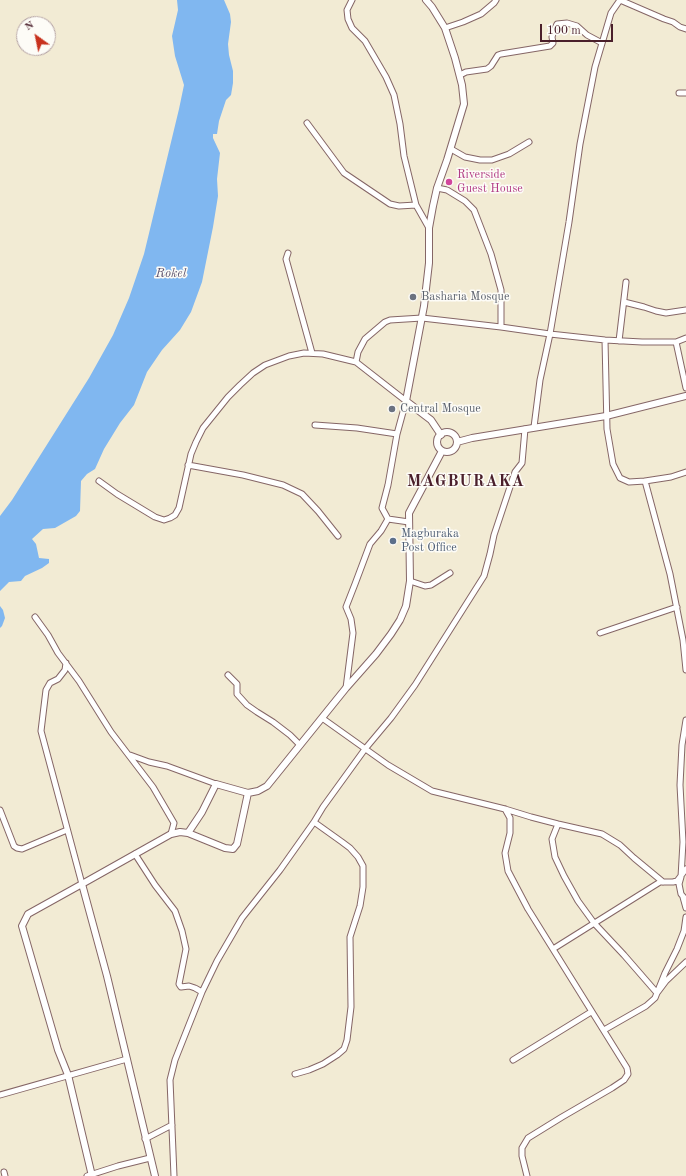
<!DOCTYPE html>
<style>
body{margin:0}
#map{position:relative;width:686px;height:1176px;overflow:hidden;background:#f2ebd4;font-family:"Old Standard TT",serif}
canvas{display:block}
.north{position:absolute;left:16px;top:16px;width:40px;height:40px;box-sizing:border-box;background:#fdfcf7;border:1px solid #b5a4a5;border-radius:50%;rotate:327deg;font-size:11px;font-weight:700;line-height:16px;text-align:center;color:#4a1f2b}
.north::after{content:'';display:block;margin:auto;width:14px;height:18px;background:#c8321e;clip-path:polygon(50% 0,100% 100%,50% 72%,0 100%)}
.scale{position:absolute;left:540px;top:24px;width:73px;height:18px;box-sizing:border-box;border:2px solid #4a1f2b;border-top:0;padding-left:5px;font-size:12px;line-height:14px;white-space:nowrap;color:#4a1f2b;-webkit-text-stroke:3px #fdfcf7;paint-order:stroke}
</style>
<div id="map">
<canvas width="686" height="1176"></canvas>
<div class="north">N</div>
<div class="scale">100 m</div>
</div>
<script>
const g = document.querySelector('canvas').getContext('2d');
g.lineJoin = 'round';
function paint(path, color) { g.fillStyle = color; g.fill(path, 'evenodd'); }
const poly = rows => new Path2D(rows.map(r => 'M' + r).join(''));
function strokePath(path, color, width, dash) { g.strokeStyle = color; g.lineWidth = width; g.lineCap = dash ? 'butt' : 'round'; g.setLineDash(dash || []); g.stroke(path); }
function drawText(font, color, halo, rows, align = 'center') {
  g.font = font + ' "Old Standard TT",serif'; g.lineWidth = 3; g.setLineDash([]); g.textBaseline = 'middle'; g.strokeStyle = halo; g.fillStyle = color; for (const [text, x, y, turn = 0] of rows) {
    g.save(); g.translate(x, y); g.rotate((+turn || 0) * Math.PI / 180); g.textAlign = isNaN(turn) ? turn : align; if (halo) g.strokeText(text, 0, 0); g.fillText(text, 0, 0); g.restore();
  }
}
const water = poly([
 [177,0,224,0,230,14,231,22,228,44,229,55,233,71,233,83,231,95,226,100,219,121,217,134,213,134,213,138,220,153,217,179,218,196,213,227,202,282,191,312,180,330,162,350,147,372,134,405,120,423,104,449,95,469,87,474,81,481,80,511,76,516,55,528,43,529,32,539,36,544,39,558,49,559,49,563,42,568,25,576,21,581,9,582,0,591,0,516,12,500,89,378,113,335,129,298,144,254,179,109,184,85,175,56,172,36,178,10],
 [0,606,3,610,5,618,2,626,0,628]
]);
const minor = poly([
 [352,0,347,10,348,19,352,28,365,41,386,77,394,95,400,124,404,156,416,205,429,228],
 [620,0,664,19,673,22,680,27,686,29],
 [445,28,463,22,481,14,494,3,496,0],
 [460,75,466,72,487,69,491,66,498,55,501,54,550,46,553,43,552,37,554,30,557,24,567,23,577,26,587,35,602,43],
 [679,93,686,93],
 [307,123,344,173,390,204,399,206,416,205],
 [451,149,465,157,480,160,492,160,509,154,529,142],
 [437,188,447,190,465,201,474,210,491,254,501,290,501,327],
 [288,253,286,259,312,353],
 [624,302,644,307,656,311,666,313,686,310],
 [605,340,607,429,613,464,620,478,629,482,645,481,671,477,686,472],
 [619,341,626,282],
 [676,342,686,388],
 [356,362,358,352,365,339,385,322,390,320,422,318,501,327,550,334,605,340,642,342,676,342,686,338],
 [315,425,357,428,397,434],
 [534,427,540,380,550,334,569,222,580,144,595,67,611,13,620,0],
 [188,465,243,475,283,485,302,494,318,511,338,536],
 [99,481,117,494,155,517,164,520,170,518,175,515,179,508,191,454,196,442,203,428,228,397,240,385,253,373,265,365,289,356,304,353,323,354,356,362,406,401,397,434,388,485,382,508,388,519],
 [645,481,670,574,683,640,686,670],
 [410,581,425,586,431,585,450,573],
 [35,617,48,635,58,653,79,681,111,732,153,787,174,823,171,834],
 [600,633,677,607],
 [66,663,65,670,58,679,50,683,46,690,41,731,82,884],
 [228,675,237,684,237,694,247,705,257,712,273,722,290,735,300,745],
 [346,688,353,633,351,619,346,607,355,584,370,544,381,531,388,519,409,522],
 [322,718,388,765,432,791,505,809,531,817,558,824,602,834,620,845,634,858,663,882],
 [686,720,682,745,680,785,683,842,681,877,679,884,681,894,686,900],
 [130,755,149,762,167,766,216,784],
 [505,809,510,818,510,833,505,853,508,871,528,909,627,1068,628,1074,624,1080,612,1088,562,1117,528,1138,522,1148,522,1156,527,1176],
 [0,810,14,846,17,848,22,849,67,830],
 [558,824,552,839,555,857,564,876,578,901,594,923,624,955,657,993,655,998,646,1006,604,1030],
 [135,854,155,885,175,911,182,931,186,949,179,984,181,987,189,986,195,988,202,992],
 [683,897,686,908],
 [686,917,684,931,677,949,665,973,657,993,666,981,686,962],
 [553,949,660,882,673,882,677,881,686,869],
 [513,1060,591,1012],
 [295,1074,309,1070,323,1064,337,1055,344,1049,347,1040,351,1007,350,937,360,906,363,887,363,866,358,857,350,848,342,842,314,822],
 [0,1095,127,1059],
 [145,1139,172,1125],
 [4,1172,5,1176],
 [87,1176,118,1166,150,1158],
 [174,1176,170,1080,175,1060,202,992,217,961,242,918,280,870,314,822,323,807,365,749,391,718,415,685,484,576,490,554,494,535,515,472,522,463,525,429]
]);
const tertiary = poly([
 [426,0,432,7,445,28,455,58,462,85,464,104,447,160,437,188,433,206,429,228,429,263,424,306,406,401,431,420,441,435],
 '437 442a10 10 0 1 1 20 0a10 10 0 1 1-20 0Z',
 [457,442,472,438,606,416,686,396],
 [188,833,202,812,216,784,248,793,258,791,267,786,346,688,376,654,391,634,400,620,406,606,410,581,409,513,442,451],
 [82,884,28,914,22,926,58,1050,68,1075,92,1176],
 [155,1176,107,976,82,884,171,834,180,832,188,833,225,848,233,849,237,844,248,793]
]);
const markers = [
 [449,182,4,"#d1479c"],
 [413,297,4,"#6b7280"],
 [392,409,4,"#6b7280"],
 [393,541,4,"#5c6f8a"]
];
const hotelNames = [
 ["Riverside",457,175],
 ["Guest House",457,189]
];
const worshipNames = [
 ["Basharia Mosque",421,297],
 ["Central Mosque",400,409]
];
const serviceNames = [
 ["Magburaka",401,534],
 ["Post Office",401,548]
];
const waterNames = [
 ["Rokel",171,274]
];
const districtNames = [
 ["MAGBURAKA",466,482]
];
paint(water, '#80b7f0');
strokePath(minor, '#856666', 7);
strokePath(tertiary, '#856666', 8);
strokePath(minor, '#fff', 5);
strokePath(tertiary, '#fff', 6);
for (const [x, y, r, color] of markers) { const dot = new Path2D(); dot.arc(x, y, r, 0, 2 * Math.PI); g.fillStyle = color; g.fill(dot); strokePath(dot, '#fdfcf7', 1.5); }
drawText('12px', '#b23c85', '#fdfcf7', hotelNames, 'left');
drawText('12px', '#5b616d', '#fdfcf7', worshipNames, 'left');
drawText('12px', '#4e5e75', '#fdfcf7', serviceNames, 'left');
drawText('italic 13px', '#5d5470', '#fdfcf7', waterNames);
g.letterSpacing = '1px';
drawText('bold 16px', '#4a1f2b', '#fdfcf7', districtNames);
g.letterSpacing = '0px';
</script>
